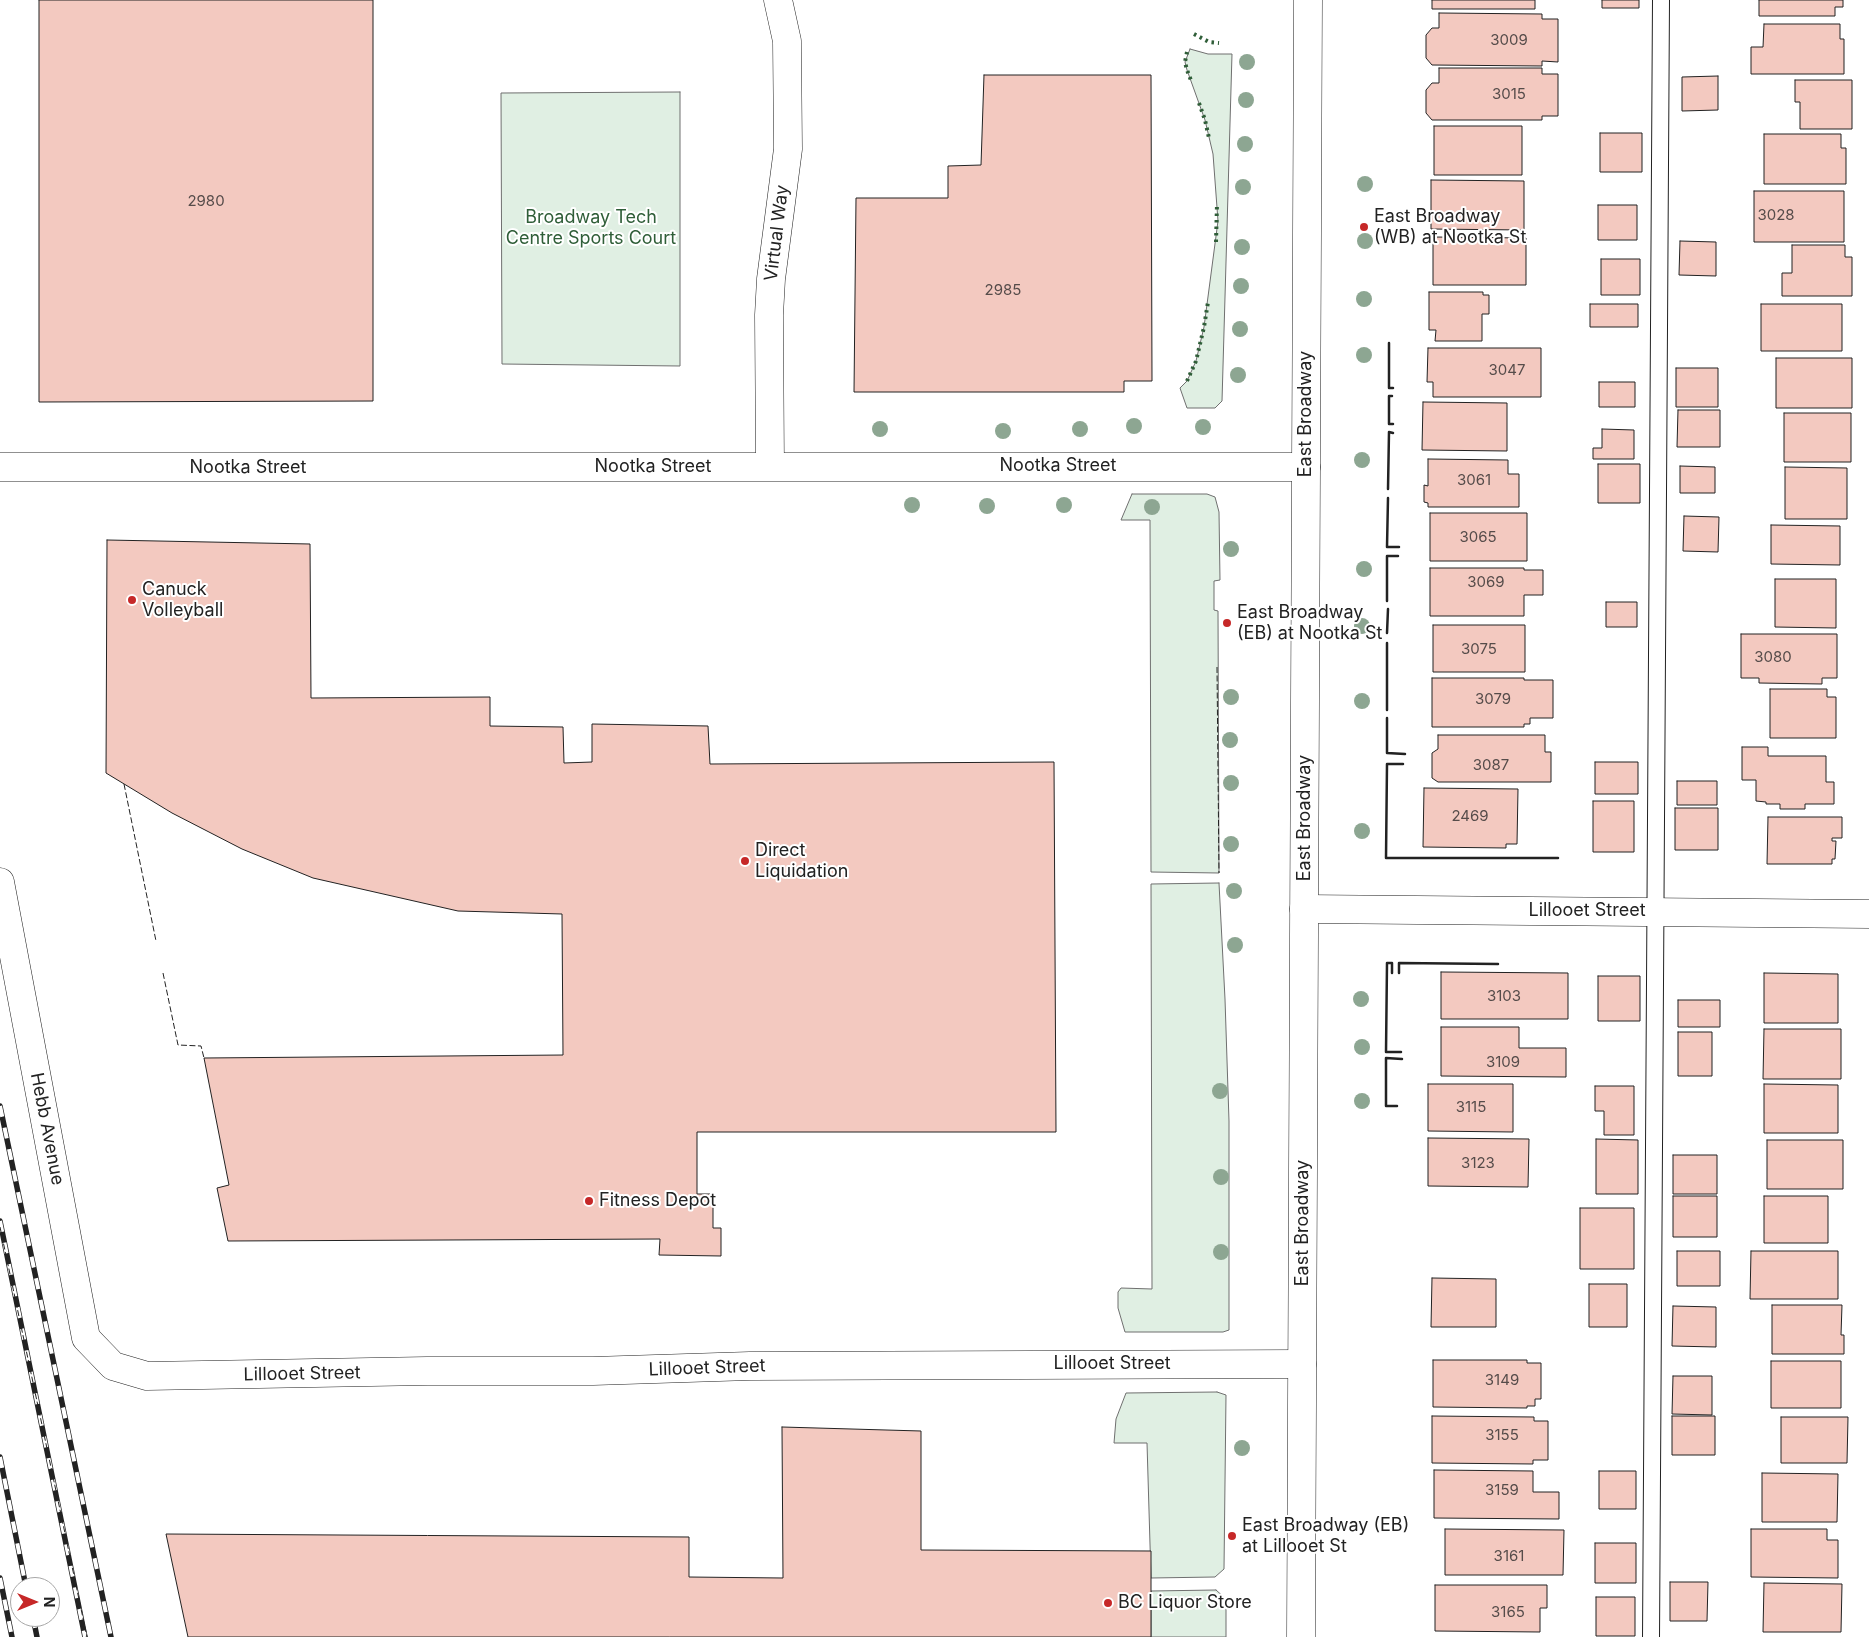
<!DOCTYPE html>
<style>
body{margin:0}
#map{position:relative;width:1869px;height:1637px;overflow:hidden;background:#fff;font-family:Inter,sans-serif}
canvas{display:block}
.north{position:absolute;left:10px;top:1577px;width:50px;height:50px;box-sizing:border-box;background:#fff;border:1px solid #a7a7a7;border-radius:50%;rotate:90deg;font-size:14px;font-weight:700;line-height:20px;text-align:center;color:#222}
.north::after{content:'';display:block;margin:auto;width:18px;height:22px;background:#c62828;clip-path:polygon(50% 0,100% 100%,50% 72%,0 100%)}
</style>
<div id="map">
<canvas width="1869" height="1637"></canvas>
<div class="north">N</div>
</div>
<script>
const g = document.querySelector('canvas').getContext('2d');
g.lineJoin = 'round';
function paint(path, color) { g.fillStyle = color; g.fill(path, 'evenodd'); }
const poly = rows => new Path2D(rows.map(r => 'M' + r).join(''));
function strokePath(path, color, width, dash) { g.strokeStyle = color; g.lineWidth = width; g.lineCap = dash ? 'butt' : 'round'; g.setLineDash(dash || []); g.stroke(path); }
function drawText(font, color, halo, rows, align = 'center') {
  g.font = font + ' Inter,sans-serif'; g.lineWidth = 4; g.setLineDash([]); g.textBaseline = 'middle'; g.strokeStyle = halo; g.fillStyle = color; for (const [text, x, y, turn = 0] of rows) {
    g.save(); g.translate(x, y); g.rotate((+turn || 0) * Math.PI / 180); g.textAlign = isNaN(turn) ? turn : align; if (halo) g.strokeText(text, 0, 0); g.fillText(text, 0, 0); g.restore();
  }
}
const green = poly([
 [1190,49,1208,54,1232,54,1222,401,1215,408,1187,408,1180,388,1187,381,1196,361,1204,327,1218,221,1213,154,1205,120,1187,70,1185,62,1190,49],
 [680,92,680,366,502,364,501,93,680,92],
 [1132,494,1207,494,1215,497,1219,512,1220,580,1214,581,1214,610,1218,611,1219,873,1151,872,1150,520,1121,520,1132,494],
 [1219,883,1225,999,1229,1121,1229,1330,1223,1332,1125,1332,1118,1308,1118,1292,1121,1288,1152,1289,1151,884,1219,883],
 [1217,1392,1226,1395,1224,1569,1215,1577,1151,1578,1147,1443,1114,1443,1116,1419,1126,1393,1217,1392],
 [1216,1590,1226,1599,1226,1637,1151,1637,1151,1591,1216,1590]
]);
const building = poly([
 [39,0,373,0,373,401,39,402,39,0],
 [1432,0,1535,0,1535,9,1432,9,1432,0],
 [1602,0,1639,0,1639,8,1602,8,1602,0],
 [1759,0,1843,0,1843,7,1835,7,1835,16,1759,16,1759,0],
 [1439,13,1542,14,1542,19,1558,19,1558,62,1542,61,1542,66,1432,65,1426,58,1426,35,1432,28,1439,28,1439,13],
 [1764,24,1840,24,1840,39,1844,39,1844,74,1751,74,1751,47,1763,47,1764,24],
 [1439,68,1542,68,1542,74,1558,74,1558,116,1542,116,1542,120,1432,120,1426,113,1426,90,1432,83,1439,83,1439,68],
 [984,75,1151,75,1152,381,1124,381,1124,392,854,392,856,198,948,198,948,166,981,165,984,75],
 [1718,76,1718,110,1682,111,1682,77,1718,76],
 [1795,80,1852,80,1852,129,1800,129,1800,102,1795,102,1795,80],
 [1434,126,1522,126,1522,175,1434,175,1434,126],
 [1600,133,1642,133,1642,172,1600,172,1600,133],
 [1764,134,1841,134,1841,148,1846,148,1846,184,1764,184,1764,134],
 [1431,180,1524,181,1524,230,1431,229,1431,180],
 [1754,191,1844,191,1844,242,1754,242,1754,191],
 [1598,205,1637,205,1637,240,1598,240,1598,205],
 [1433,237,1526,238,1526,285,1433,285,1433,237],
 [1680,241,1716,242,1716,276,1679,275,1680,241],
 [1792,245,1845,245,1845,257,1852,257,1852,296,1782,296,1782,273,1792,273,1792,245],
 [1601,259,1640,259,1640,295,1601,295,1601,259],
 [1429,292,1483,292,1483,295,1489,295,1489,314,1482,314,1482,341,1435,341,1436,330,1429,330,1429,292],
 [1590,304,1638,304,1638,327,1590,327,1590,304],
 [1761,304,1842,304,1842,351,1761,351,1761,304],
 [1428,348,1541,348,1541,397,1433,397,1433,382,1427,382,1428,348],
 [1776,358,1852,358,1852,408,1776,408,1776,358],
 [1676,368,1718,368,1718,407,1676,407,1676,368],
 [1599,382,1635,382,1635,407,1599,407,1599,382],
 [1423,402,1507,403,1507,451,1422,450,1423,402],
 [1678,410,1720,410,1720,447,1677,447,1678,410],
 [1784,413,1851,413,1851,462,1784,462,1784,413],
 [1602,429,1634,430,1634,459,1593,459,1593,448,1602,448,1602,429],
 [1428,459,1508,460,1508,474,1519,474,1519,507,1428,507,1428,503,1424,502,1424,485,1428,486,1428,459],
 [1598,464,1640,464,1640,503,1598,503,1598,464],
 [1680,466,1715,467,1715,493,1680,493,1680,466],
 [1785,467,1847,468,1847,519,1785,519,1785,467],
 [1430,513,1527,513,1527,561,1430,561,1430,513],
 [1684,516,1719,517,1718,552,1683,551,1684,516],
 [1771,525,1840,526,1840,565,1771,564,1771,525],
 [107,540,310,544,311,698,490,697,490,726,563,727,564,763,592,762,592,724,708,726,710,764,1054,762,1056,1132,697,1132,697,1194,713,1194,713,1228,721,1228,721,1256,659,1255,660,1239,228,1241,217,1188,229,1185,204,1058,563,1055,562,914,458,911,313,878,242,849,172,813,106,773,107,540],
 [1430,568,1524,568,1524,570,1543,570,1543,595,1524,595,1524,616,1430,616,1430,568],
 [1775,579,1836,579,1836,628,1775,627,1775,579],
 [1606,602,1637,602,1637,627,1606,627,1606,602],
 [1433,625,1525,625,1525,672,1433,672,1433,625],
 [1741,634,1837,634,1837,678,1822,678,1822,684,1759,683,1759,678,1741,678,1741,634],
 [1432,678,1524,678,1524,680,1553,680,1553,718,1530,718,1530,724,1524,724,1524,727,1432,727,1432,678],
 [1770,689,1827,689,1827,697,1836,697,1836,738,1770,738,1770,689],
 [1438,735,1545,735,1545,752,1551,752,1551,782,1438,782,1432,778,1432,753,1438,749,1438,735],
 [1742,747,1768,747,1768,756,1826,756,1826,782,1834,782,1834,804,1805,804,1805,809,1780,809,1780,804,1766,804,1766,802,1756,801,1756,780,1742,780,1742,747],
 [1595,762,1638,762,1638,794,1595,794,1595,762],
 [1677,781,1717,781,1717,805,1677,805,1677,781],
 [1424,788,1518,789,1517,844,1506,844,1506,848,1423,847,1424,788],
 [1593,801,1634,801,1634,852,1593,852,1593,801],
 [1675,808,1718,808,1718,850,1675,850,1675,808],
 [1768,817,1842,817,1842,838,1832,838,1832,841,1836,841,1835,859,1832,859,1832,864,1767,864,1768,817],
 [1441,972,1568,973,1568,1019,1441,1019,1441,972],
 [1764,973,1838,974,1838,1023,1764,1023,1764,973],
 [1598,976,1640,976,1640,1021,1598,1021,1598,976],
 [1678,1000,1720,1000,1720,1027,1678,1027,1678,1000],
 [1441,1027,1519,1027,1519,1048,1566,1048,1566,1077,1441,1076,1441,1027],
 [1764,1029,1841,1029,1841,1079,1763,1079,1764,1029],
 [1678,1032,1712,1032,1712,1076,1678,1076,1678,1032],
 [1428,1084,1513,1084,1513,1132,1428,1131,1428,1084],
 [1764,1084,1838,1085,1838,1133,1764,1133,1764,1084],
 [1595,1086,1634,1086,1634,1135,1604,1135,1604,1111,1595,1111,1595,1086],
 [1428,1138,1529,1139,1528,1187,1428,1186,1428,1138],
 [1596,1139,1638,1140,1638,1194,1596,1194,1596,1139],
 [1767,1140,1843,1140,1843,1189,1767,1189,1767,1140],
 [1673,1155,1717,1155,1717,1194,1673,1194,1673,1155],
 [1673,1196,1717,1196,1717,1237,1673,1237,1673,1196],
 [1764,1196,1828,1196,1828,1243,1764,1243,1764,1196],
 [1580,1208,1634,1208,1634,1269,1580,1269,1580,1208],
 [1677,1251,1720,1251,1720,1286,1677,1286,1677,1251],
 [1751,1251,1838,1251,1838,1299,1750,1299,1751,1251],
 [1432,1278,1496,1279,1496,1327,1431,1327,1432,1278],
 [1589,1284,1627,1284,1627,1327,1589,1327,1589,1284],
 [1772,1305,1842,1305,1841,1335,1844,1335,1844,1354,1772,1354,1772,1305],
 [1673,1306,1716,1307,1716,1347,1672,1346,1673,1306],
 [1433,1360,1527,1360,1527,1363,1541,1363,1541,1399,1535,1399,1535,1406,1527,1406,1527,1408,1433,1407,1433,1360],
 [1771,1361,1841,1361,1841,1408,1771,1408,1771,1361],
 [1673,1376,1712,1376,1712,1415,1672,1414,1673,1376],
 [1432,1416,1534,1417,1534,1421,1548,1421,1548,1460,1533,1460,1533,1464,1432,1463,1432,1416],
 [1672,1416,1715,1416,1715,1455,1672,1455,1672,1416],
 [1781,1417,1848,1417,1847,1463,1781,1463,1781,1417],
 [782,1427,921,1431,921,1550,1151,1551,1151,1637,188,1637,166,1534,689,1537,689,1577,783,1578,782,1427],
 [1434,1470,1533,1471,1533,1492,1559,1492,1559,1519,1434,1518,1434,1470],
 [1599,1471,1636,1471,1636,1509,1599,1509,1599,1471],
 [1762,1473,1838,1474,1837,1522,1762,1522,1762,1473],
 [1445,1529,1564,1530,1563,1575,1445,1575,1445,1529],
 [1751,1529,1827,1529,1827,1540,1838,1540,1838,1578,1751,1577,1751,1529],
 [1595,1543,1636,1543,1636,1583,1595,1583,1595,1543],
 [1670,1582,1708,1582,1707,1621,1670,1621,1670,1582],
 [1764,1583,1842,1584,1841,1632,1763,1632,1764,1583],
 [1435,1585,1547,1585,1547,1608,1540,1608,1540,1632,1435,1631,1435,1585],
 [1596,1597,1635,1597,1635,1636,1596,1636,1596,1597]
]);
const service = poly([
 [1651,1637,1661,0]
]);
const minor = poly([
 [0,467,1306,467],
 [770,467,769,315,771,279,788,149,787,41,778,0],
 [0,882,86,1338,113,1366,147,1376,427,1371,593,1371,750,1366,1302,1364],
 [1304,909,1869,914]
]);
const primary = poly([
 [1301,1637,1308,0]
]);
const rail = poly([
 [0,1106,111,1637],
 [0,1221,85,1637],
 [0,1457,26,1587],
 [0,1578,12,1637],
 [33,1617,37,1637]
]);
const hedge = poly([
 [1194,34,1209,42,1219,43],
 [1187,52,1185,62,1187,70,1192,83],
 [1199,103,1205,120,1209,138],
 [1216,242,1217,204],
 [1187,381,1196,361,1204,327,1208,302]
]);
const fence = poly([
 [1217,667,1219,873],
 [124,784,156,941],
 [163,973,178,1045,201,1046,204,1058],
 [0,1227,87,1637]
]);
const wall = poly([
 [1389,343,1389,388,1393,388],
 [1392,396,1389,396,1389,424,1393,424],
 [1388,489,1389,432,1393,433],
 [1388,498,1387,547,1399,547],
 [1387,601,1387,556,1398,556],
 [1387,633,1388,609],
 [1387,643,1387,710],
 [1387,718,1387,753,1405,754],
 [1403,764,1387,764,1386,858,1558,858],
 [1392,973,1392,963,1387,963,1386,1052,1401,1052],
 [1399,973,1399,963,1498,964],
 [1397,1106,1386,1106,1386,1058,1402,1059]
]);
const trees = [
 [1247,62],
 [1246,100],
 [1245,144],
 [1365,184],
 [1243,187],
 [1365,241],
 [1242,247],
 [1241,286],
 [1364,299],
 [1240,329],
 [1364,355],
 [1238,375],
 [1134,426],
 [1203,427],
 [880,429],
 [1080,429],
 [1003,431],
 [1362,460],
 [912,505],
 [1064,505],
 [987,506],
 [1152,507],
 [1231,549],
 [1364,569],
 [1362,626],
 [1231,697],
 [1362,701],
 [1230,740],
 [1231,783],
 [1362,831],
 [1231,844],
 [1234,891],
 [1235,945],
 [1361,999],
 [1362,1047],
 [1220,1091],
 [1362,1101],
 [1221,1177],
 [1221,1252],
 [1242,1448]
];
const markers = [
 [1364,227,5,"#c62828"],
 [132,600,5,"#c62828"],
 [1227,623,5,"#c62828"],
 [745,861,5,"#c62828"],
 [589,1201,5,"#c62828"],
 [1232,1536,5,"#c62828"],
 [1108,1603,5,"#c62828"]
];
const numberNames = [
 ["3009",1509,40],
 ["3015",1509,94],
 ["2980",206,201],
 ["3028",1776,215],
 ["2985",1003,290],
 ["3047",1507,370],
 ["3061",1474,480],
 ["3065",1478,537],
 ["3069",1486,582],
 ["3075",1479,649],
 ["3080",1773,657],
 ["3079",1493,699],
 ["3087",1491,765],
 ["2469",1470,816],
 ["3103",1504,996],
 ["3109",1503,1062],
 ["3115",1471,1107],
 ["3123",1478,1163],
 ["3149",1502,1380],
 ["3155",1502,1435],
 ["3159",1502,1490],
 ["3161",1509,1556],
 ["3165",1508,1612]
];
const poiNames = [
 ["East Broadway",1374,217],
 ["(WB) at Nootka St",1374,238],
 ["Canuck",142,590],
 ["Volleyball",142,611],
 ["East Broadway",1237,613],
 ["(EB) at Nootka St",1237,634],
 ["Direct",755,851],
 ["Liquidation",755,872],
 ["Fitness Depot",599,1201],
 ["East Broadway (EB)",1242,1526],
 ["at Lillooet St",1242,1547],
 ["BC Liquor Store",1118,1603]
];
const parkNames = [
 ["Broadway Tech",591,218],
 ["Centre Sports Court",591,239]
];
const streetNames = [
 ["Virtual Way",777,233,-83],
 ["East Broadway",1306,414,-90],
 ["Nootka Street",1058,466],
 ["Nootka Street",653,467],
 ["Nootka Street",248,468],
 ["East Broadway",1305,818,-90],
 ["Lillooet Street",1587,911],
 ["Hebb Avenue",47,1129,79],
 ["East Broadway",1303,1223,-90],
 ["Lillooet Street",1112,1364],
 ["Lillooet Street",707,1368,-2],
 ["Lillooet Street",302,1374,-1]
];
paint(green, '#e0efe3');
strokePath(green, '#6f6f6f', 1);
paint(building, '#f3c9c0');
strokePath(building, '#222', 1);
strokePath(service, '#222', 18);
strokePath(minor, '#222', 29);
strokePath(primary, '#222', 29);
strokePath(service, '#fff', 16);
strokePath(minor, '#fff', 28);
strokePath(primary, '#fff', 28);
strokePath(rail, '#222', 5.5);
strokePath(rail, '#fff', 4, [11]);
strokePath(hedge, '#2f5e38', 4, [2.5, 4]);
strokePath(fence, '#222', 1, [6, 2.5]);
strokePath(wall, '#222', 2.5);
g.fillStyle = '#8da692';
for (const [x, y] of trees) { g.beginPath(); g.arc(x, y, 8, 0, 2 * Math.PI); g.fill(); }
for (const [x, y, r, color] of markers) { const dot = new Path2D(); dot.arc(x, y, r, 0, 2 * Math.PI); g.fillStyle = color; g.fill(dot); strokePath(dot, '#fff', 2); }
drawText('15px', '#564c4a', null, numberNames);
drawText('18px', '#222', '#fff', poiNames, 'left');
drawText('18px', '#2f5e38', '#fff', parkNames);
drawText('18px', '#222', '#fff', streetNames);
</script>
